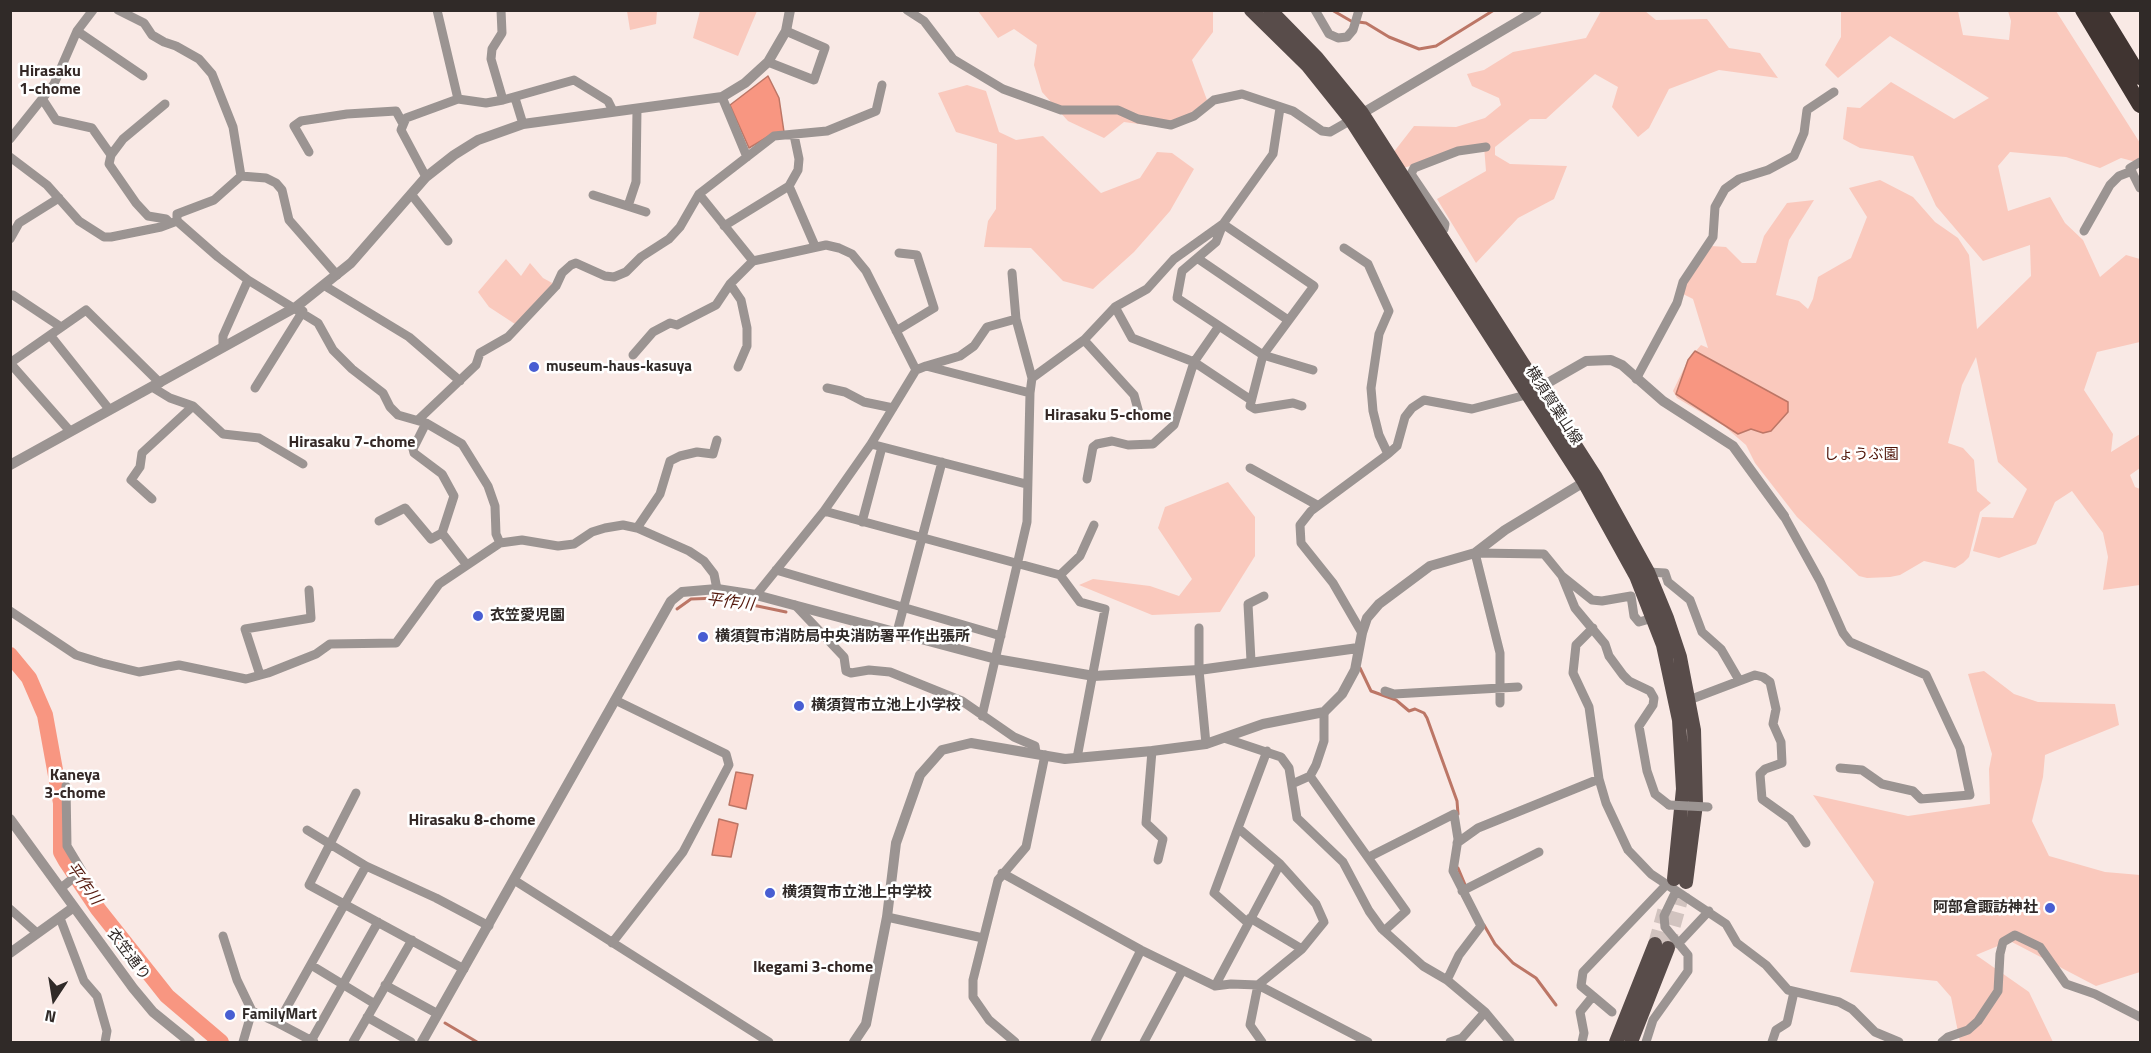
<!DOCTYPE html>
<meta charset="utf-8">
<style>
body{margin:0}
#map{position:relative;width:2151px;height:1053px;overflow:hidden;background:#f9e9e5;font-family:"Titillium Web",sans-serif}
canvas{display:block}
.frame{position:absolute;inset:0;border:12px solid #302a28;pointer-events:none}
.north{position:absolute;left:24px;top:969px;width:60px;height:60px;-webkit-text-stroke:4px #fff;paint-order:stroke;rotate:192deg;font-size:16px;font-weight:700;line-height:24px;text-align:center;color:#302a28}
.north::after{content:'';display:block;margin:auto;width:21px;height:27px;background:#302a28;clip-path:polygon(50% 0,100% 100%,50% 72%,0 100%)}
</style>
<div id="map">
<canvas width="2151" height="1053"></canvas>
<div class="frame"></div>
<div class="north">N</div>
</div>
<script>
const g = document.querySelector('canvas').getContext('2d');
g.lineJoin = 'round';
function paint(path, color) { g.fillStyle = color; g.fill(path, 'evenodd'); }
const poly = rows => new Path2D(rows.map(r => 'M' + r).join(''));
function strokePath(path, color, width, dash) { g.strokeStyle = color; g.lineWidth = width; g.lineCap = dash ? 'butt' : 'round'; g.setLineDash(dash || []); g.stroke(path); }
function drawText(font, color, halo, rows, align = 'center') {
  g.font = font + ' "Titillium Web","Noto Sans JP",sans-serif'; g.lineWidth = 5; g.setLineDash([]); g.textBaseline = 'middle'; g.strokeStyle = halo; g.fillStyle = color; for (const [text, x, y, turn = 0] of rows) {
    g.save(); g.translate(x, y); g.rotate((+turn || 0) * Math.PI / 180); g.textAlign = isNaN(turn) ? turn : align; if (halo) g.strokeText(text, 0, 0); g.fillText(text, 0, 0); g.restore();
  }
}
const green = poly([
 [627,11,657,11,656,24,630,30],
 [700,11,757,11,738,56,693,38],
 [978,11,1213,11,1213,32,1192,60,1207,100,1190,114,1154,126,1124,122,1104,138,1068,121,1042,92,1034,65,1037,45,1014,29,998,38],
 [1601,11,1645,11,1656,20,1707,19,1729,48,1760,53,1778,78,1719,70,1669,89,1649,128,1638,137,1612,107,1618,87,1595,74,1546,119,1530,119,1495,147,1495,155,1510,164,1567,166,1554,199,1518,218,1476,263,1437,199,1486,171,1484,146,1403,168,1393,153,1414,126,1456,127,1485,118,1501,105,1499,98,1472,86,1467,74,1484,70,1513,52,1586,38],
 [1841,11,1958,11,1963,35,2009,40,2011,21,2008,11,2056,11,2140,143,2140,163,2121,158,2100,168,2066,157,2010,152,1998,166,2008,211,2050,197,2065,223,2083,240,2100,277,2126,255,2140,259,2140,342,2097,352,2084,390,2113,434,2111,452,2140,434,2140,468,2130,475,2135,487,2140,489,2140,585,2103,590,2108,557,2103,533,2072,491,2055,502,2036,544,1999,558,1973,551,1982,517,2013,518,2027,489,1998,462,1976,357,1962,385,1948,443,1963,448,1974,460,1977,491,1991,503,1980,512,1969,557,1963,563,1955,568,1924,561,1900,575,1890,577,1867,578,1859,576,1797,517,1755,463,1746,445,1724,426,1677,398,1673,391,1688,360,1701,345,1708,348,1693,299,1677,291,1711,246,1726,247,1742,263,1756,263,1764,236,1787,203,1814,200,1789,240,1776,295,1799,301,1808,309,1813,299,1818,277,1851,258,1867,217,1849,188,1880,180,1913,197,1935,222,1958,238,1969,255,1977,329,2031,276,2030,245,1983,261,1936,206,1913,156,1860,148,1843,139,1847,107,1860,108,1891,82,1954,119,1989,98,1890,36,1838,78,1825,65,1841,37],
 [967,85,986,91,999,132,1016,140,1043,136,1101,193,1140,178,1157,152,1172,153,1194,169,1170,211,1134,252,1093,289,1063,281,1031,248,984,247,988,221,996,209,997,144,956,132,938,93],
 [506,259,521,276,530,263,543,278,554,284,515,324,489,307,478,292],
 [1228,482,1255,517,1255,556,1220,612,1152,615,1079,585,1093,579,1150,586,1179,596,1192,579,1158,528,1165,507],
 [1984,671,2014,694,2038,702,2115,704,2119,725,2045,755,2043,777,2032,821,2049,856,2105,872,2140,875,2140,972,2096,986,2010,941,1976,955,2029,992,2053,1042,1960,1042,1951,997,1937,981,1850,972,1874,882,1813,795,1908,816,1990,804,1989,769,1992,754,1968,674]
]);
const water = poly([
 [768,76,779,98,784,132,774,133,749,148,730,105,768,76],
 [1695,351,1788,402,1788,412,1771,431,1763,433,1751,429,1738,434,1676,394,1688,360,1695,351],
 [736,772,753,775,746,809,729,805,736,772],
 [719,819,738,824,731,857,712,855,719,819]
]);
const stream = poly([
 [1332,10,1351,21,1366,23,1389,37,1419,49,1436,46,1494,10],
 [677,609,691,599,719,598,786,612],
 [1360,668,1371,691,1396,700,1409,711,1415,709,1424,713,1427,718,1457,801,1458,814],
 [1458,868,1466,887],
 [1484,925,1495,944,1513,963,1536,978,1556,1005],
 [445,1023,477,1042]
]);
const river = poly([
 [10,655,29,678,45,715,61,803,61,852,66,861,98,909,167,996,221,1042]
]);
const primaryTunnel = poly([
 [1655,944,1665,908],
 [1668,946,1686,882]
]);
const minor = poly([
 [118,10,144,23,152,35,164,42,176,46,199,59,212,74,233,127,241,176],
 [501,10,502,33,492,49,491,59,503,100,574,80,608,101,613,111],
 [907,10,924,21,953,59,1003,89,1061,110,1118,110,1138,119,1171,125,1194,116,1214,100,1242,94,1293,111,1322,131,1330,132,1351,120],
 [1315,10,1329,34,1338,38,1347,37,1353,30,1359,10],
 [77,31,143,76],
 [768,62,814,80,825,48,786,31],
 [722,97,747,157],
 [515,98,523,124],
 [458,99,486,103,503,100],
 [43,100,56,120,92,128,111,155,109,164,136,203,148,216,166,219,170,223],
 [794,135,799,159,798,170,789,186,815,246],
 [10,139,54,84,77,31,93,10],
 [309,152,294,126,301,121,347,114,396,111,402,122],
 [111,155,123,139,165,104],
 [10,157,47,185,79,221,104,237,111,237,161,227,177,221],
 [2140,162,2130,168,2140,188],
 [426,177,401,130,406,118,458,99,437,10],
 [411,194,448,241],
 [699,194,753,261],
 [593,195,646,212],
 [628,206,636,182,637,109],
 [724,226,789,186],
 [2084,231,2110,185,2119,176,2132,171],
 [1434,235,1444,229,1445,224,1411,174,1414,168,1458,151,1486,147],
 [10,239,19,223,59,198],
 [1344,248,1368,264,1389,311,1379,334,1371,388,1373,411,1379,435,1388,454,1311,511,1300,525,1301,543,1333,583,1362,633],
 [1197,258,1288,320],
 [337,275,289,220,282,190,276,183,266,178,241,176,214,200,177,214,177,221,218,257,248,280,318,323,333,350,352,369,383,393,390,407,398,415,426,423,462,444,488,486,495,506,496,534,500,543],
 [730,284,741,300,747,328,747,346,738,367],
 [325,286,409,337,460,381],
 [13,295,61,327],
 [1115,307,1132,338,1194,362,1251,400],
 [896,331,934,308,917,255,899,253],
 [50,335,109,409],
 [1084,340,1134,395,1139,413],
 [223,347,223,336,248,280],
 [633,355,653,332,670,323,677,325,716,305,730,284,753,261,826,245,839,248,852,254,866,271,916,370],
 [10,363,86,310,160,383],
 [10,363,69,430],
 [926,366,960,356,974,346,987,327,1016,319],
 [1032,378,1084,340,1115,307,1147,289,1174,259,1223,224,1273,154,1280,108],
 [1636,379,1677,303,1683,282,1713,237,1715,207,1725,189,1739,179,1768,170,1794,156,1804,133,1807,110,1834,92],
 [152,387,170,398,193,406,223,434,259,438,303,464],
 [255,388,303,311],
 [827,388,845,392,864,402,893,408],
 [1302,406,1293,403,1255,409,1250,406,1263,355,1314,286,1223,224,1216,242,1182,271,1177,298,1263,355,1313,370],
 [418,420,476,365,480,353,508,337,556,286,562,273,571,265,576,263,605,276,614,277,626,272,641,257,669,239,680,227,699,194,774,136,827,131,876,111,882,85],
 [426,423,413,449,414,453,442,474,454,496,442,533,466,564],
 [871,444,1026,484],
 [1388,454,1397,446,1405,417,1412,408,1424,400,1472,409,1526,395],
 [1250,468,1317,505],
 [1087,479,1093,447,1097,444,1112,441,1128,445,1153,444,1174,425,1194,362,1219,326],
 [152,499,131,480,140,467,142,453,193,406],
 [824,511,1060,575,1080,602,1105,609,1077,758],
 [1784,516,1820,581,1843,633,1850,642,1926,675,1960,748,1970,795,1921,799,1913,791,1882,784,1862,770,1840,768],
 [379,521,405,508,431,539,442,533],
 [862,522,882,447],
 [637,528,660,494,670,461,680,456,697,452,713,454,717,440],
 [776,570,1001,636],
 [1648,572,1665,573,1668,582,1690,600,1702,632,1721,649,1739,680],
 [1060,575,1080,556,1094,525],
 [1562,576,1575,608,1605,644,1609,656,1623,675,1629,681,1650,691,1654,698,1653,705,1639,726,1647,771,1655,794,1669,805],
 [756,595,824,511,871,444,916,370,926,366,1030,393,1032,378,1016,319,1012,273],
 [795,605,844,657,846,671,851,673,869,670,890,672,962,701,1014,737,1035,746,1036,753],
 [10,611,76,655,102,663,139,672,179,665,246,679,268,673,316,654,330,644,396,643,439,584,500,543,522,540,558,546,574,544,592,532,605,528,623,525,637,528,689,551,704,561,714,574,717,589],
 [1199,628,1199,670,1206,744],
 [1593,628,1576,645,1573,673,1589,707,1599,779,1606,803,1628,850,1651,874,1726,924,1737,943,1766,965,1788,990,1839,1002,1852,1009,1875,1032,1899,1042],
 [897,632,942,462],
 [1251,661,1248,604,1264,596],
 [260,675,245,629,311,618,309,590],
 [1385,691,1394,694,1518,687],
 [1689,700,1755,675,1763,677,1770,682,1776,709,1773,724,1781,742,1782,763,1765,769,1760,774,1762,799,1790,819,1806,843],
 [1500,703,1500,653,1475,553,1544,554,1562,576,1592,600,1602,601,1631,596,1634,616,1639,622,1653,618],
 [982,716,1027,522,1030,393],
 [1224,738,1281,757,1289,768,1297,818,1343,862,1369,911,1382,929,1423,966,1447,980,1485,1012,1510,1042],
 [1152,751,1146,823,1163,839,1158,860],
 [1310,776,1406,911,1384,931],
 [1292,784,1310,776,1316,765,1324,741,1324,712],
 [356,793,309,885,464,969],
 [1238,828,1214,893,1248,923],
 [307,830,366,866,436,898,489,926],
 [1457,843,1478,828,1599,779],
 [1369,857,1454,814,1458,839,1453,871,1481,926,1459,955,1447,980],
 [1002,873,1141,950,1215,986,1231,984,1258,985,1302,949,1324,922,1316,904,1280,864,1238,828,1267,751],
 [514,880,769,1042],
 [61,888,82,871,67,846,66,786],
 [1462,891,1539,852],
 [10,909,37,933],
 [887,917,983,938],
 [60,918,84,981,97,996,107,1031,105,1042],
 [1250,918,1302,949],
 [223,936,237,980,252,1011,243,1042],
 [612,943,683,852,729,765,726,754,615,700],
 [1678,944,1709,911],
 [311,965,375,1004],
 [385,985,438,1014],
 [1215,986,1280,864],
 [1593,996,1581,986,1583,972,1667,884],
 [252,1011,278,1023],
 [367,1017,411,1042],
 [311,1041,378,922],
 [314,1042,278,1023,366,866],
 [353,1042,412,940],
 [1015,1042,989,1020,973,997,973,980,998,880,1026,847,1045,755],
 [1095,1042,1141,950],
 [1144,1042,1182,971],
 [1262,1042,1250,1025,1258,985,1368,1042],
 [1450,1042,1462,1038,1485,1012],
 [1582,1042,1584,1033,1580,1012,1593,996,1612,1012],
 [1646,1042,1653,1020,1688,971,1688,955,1665,927,1664,916,1676,891],
 [1772,1042,1776,1030,1787,1023,1794,992],
 [1942,1042,1948,1037,1968,1030,1978,1021,1998,991,2000,954,2003,942,2015,935,2040,947,2066,984,2095,994,2140,1017]
]);
const tertiary = poly([
 [1356,117,1537,10],
 [1532,392,1586,361,1611,360,1622,365,1663,401,1733,446,1784,516],
 [10,465,296,307,351,263,426,177,454,155,478,140,523,124,722,97,745,83,768,62,786,31,790,10],
 [10,819,133,988,153,1012,190,1042],
 [10,953,74,907],
 [422,1042,671,601,682,592,717,589,756,595,996,659,1094,676,1199,670,1358,648],
 [854,1042,866,1024,887,917,896,843,920,775,942,750,971,743,1065,759,1152,751,1206,744,1263,724,1324,712,1342,694,1355,670,1362,633,1367,618,1379,604,1430,566,1475,553,1505,530,1589,479]
]);
const primary = poly([
 [1251,10,1307,65,1351,120,1584,482,1636,576,1663,645,1679,720,1683,789,1674,879],
 [1270,10,1317,58,1362,113,1595,476,1648,572,1667,618,1680,657,1694,730,1696,804,1686,882],
 [1616,1042,1655,944],
 [1631,1042,1668,948]
]);
const motorway = poly([
 [2083,10,2140,105],
 [2099,10,2140,77]
]);
const minorBridge = poly([
 [1669,805,1708,807]
]);
const markers = [
 [534,367,6,"#485ed2"],
 [478,616,6,"#485ed2"],
 [703,637,6,"#485ed2"],
 [799,706,6,"#485ed2"],
 [770,893,6,"#485ed2"],
 [2050,908,6,"#485ed2"],
 [230,1015,6,"#485ed2"]
];
const poiNames = [
 ["museum-haus-kasuya",546,367],
 ["衣笠愛児園",490,616],
 ["横須賀市消防局中央消防署平作出張所",715,637],
 ["横須賀市立池上小学校",811,706],
 ["横須賀市立池上中学校",782,893],
 ["阿部倉諏訪神社",2038,908,"right"],
 ["FamilyMart",242,1015]
];
const streetNames = [
 ["横須賀葉山線",1553,406,57],
 ["衣笠通り",128,955,53]
];
const parkNames = [
 ["しょうぶ園",1861,455]
];
const neighbourhoodNames = [
 ["Hirasaku",50,72],
 ["1-chome",50,90],
 ["Hirasaku 5-chome",1108,416],
 ["Hirasaku 7-chome",352,443],
 ["Kaneya",75,776],
 ["3-chome",75,794],
 ["Hirasaku 8-chome",472,821],
 ["Ikegami 3-chome",813,968]
];
const waterNames = [
 ["平作川",730,603,7],
 ["平作川",83,884,54]
];
paint(green, '#fac9bd');
paint(water, '#f89681');
strokePath(water, '#bc7666', 1.5);
strokePath(stream, '#bc7666', 3);
strokePath(river, '#f89681', 16);
strokePath(primaryTunnel, '#d1c3bf', 14, [14, 7]);
strokePath(minor, '#9b9492', 9);
strokePath(tertiary, '#9b9492', 10);
strokePath(primary, '#584c4a', 14);
strokePath(motorway, '#403431', 16);
strokePath(minorBridge, '#9b9492', 9);
for (const [x, y, r, color] of markers) { const dot = new Path2D(); dot.arc(x, y, r, 0, 2 * Math.PI); g.fillStyle = color; g.fill(dot); strokePath(dot, '#fff', 2); }
drawText('bold 15px', '#302a28', '#fff', poiNames, 'left');
drawText('15px', '#302a28', '#fff', streetNames);
drawText('15px', '#4e1307', '#fff', parkNames);
drawText('bold 16px', '#342826', '#fff', neighbourhoodNames);
drawText('italic 16px', '#54190d', '#fff', waterNames);
</script>
